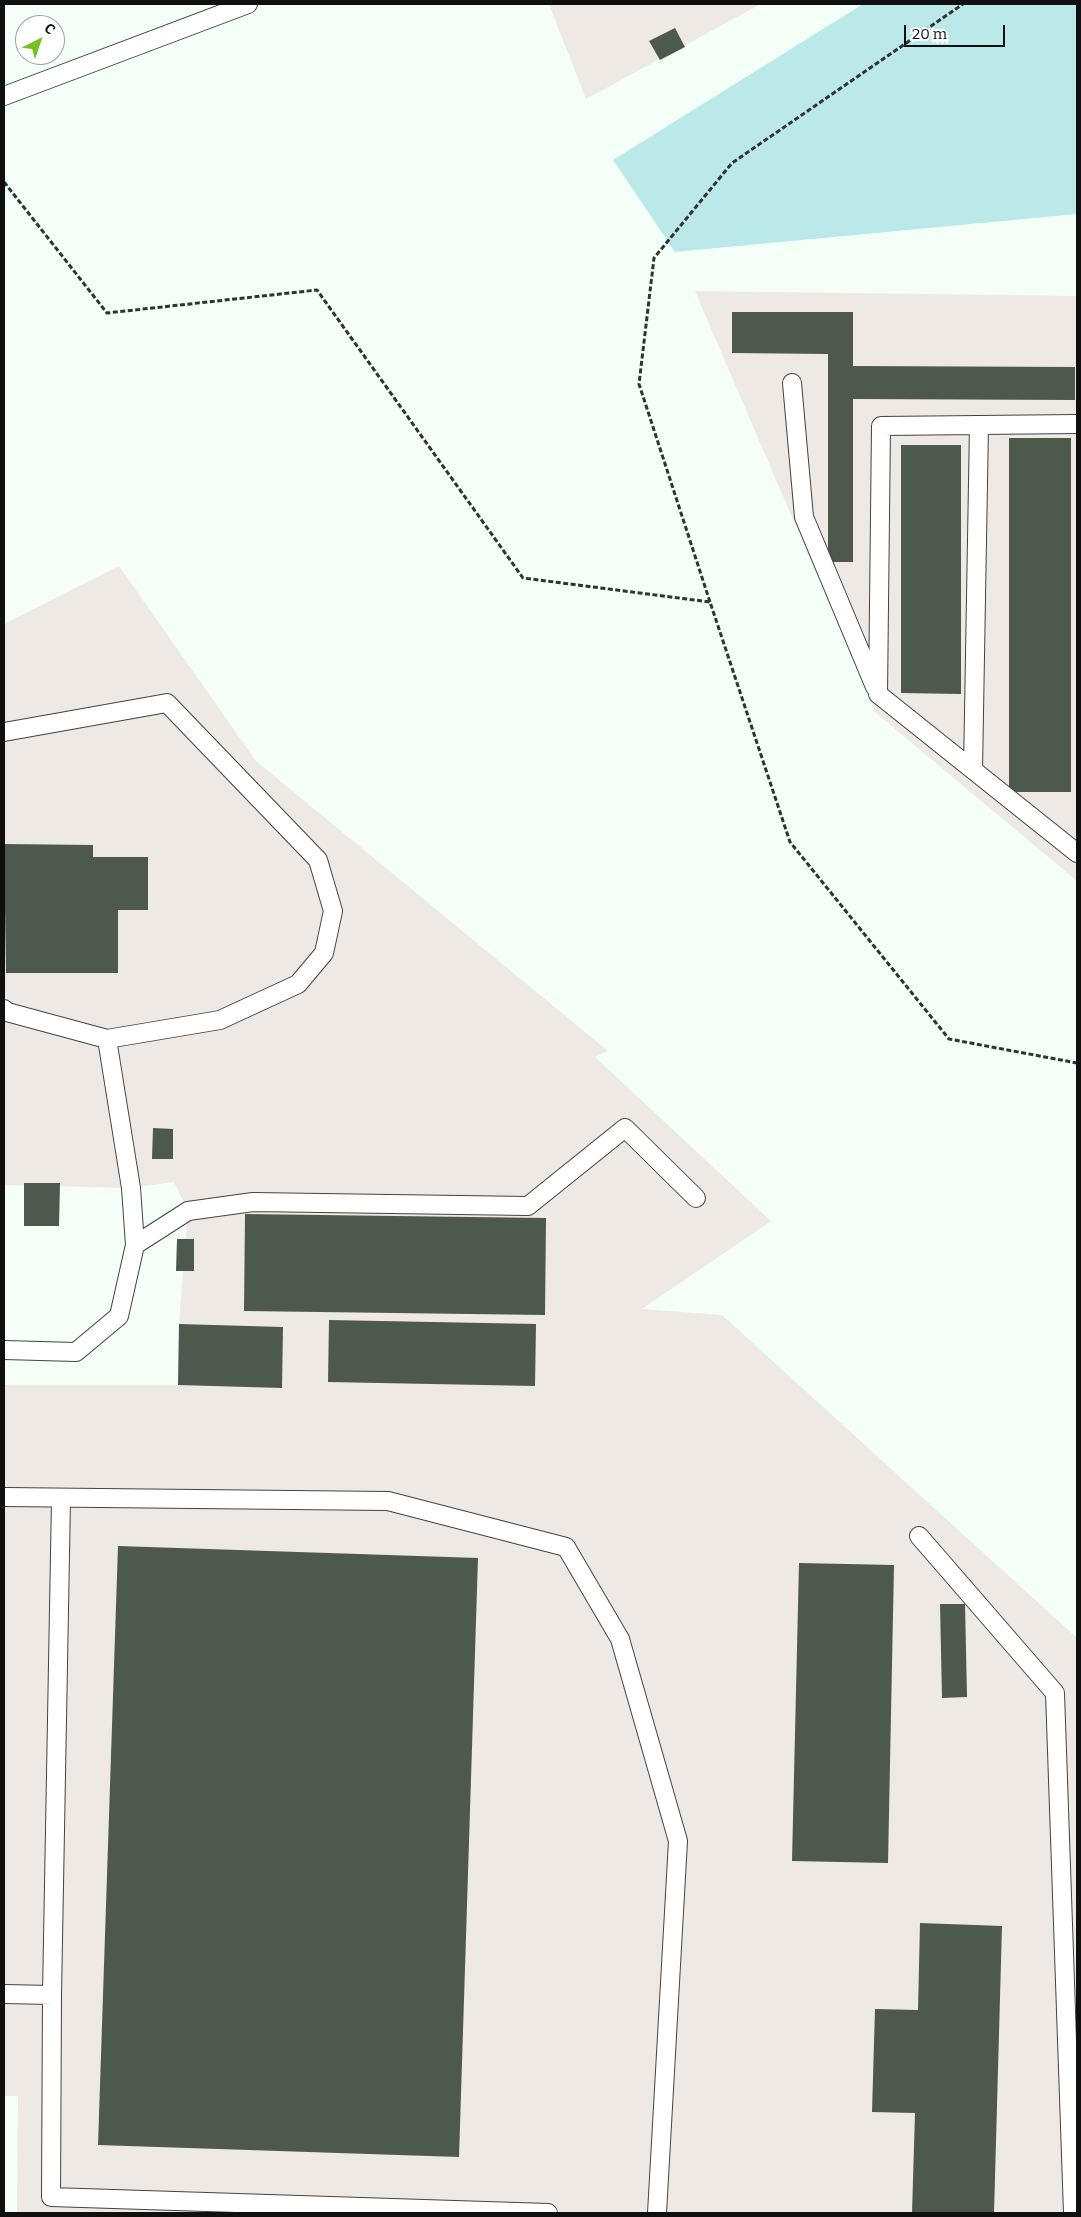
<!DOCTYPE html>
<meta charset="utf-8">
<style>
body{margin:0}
#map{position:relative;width:1081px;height:2217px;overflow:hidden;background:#f3fff7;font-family:Bitter,serif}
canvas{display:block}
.frame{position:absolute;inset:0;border:5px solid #101010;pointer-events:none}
.north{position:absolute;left:15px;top:15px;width:50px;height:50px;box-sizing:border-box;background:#fff;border:1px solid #9f9f9f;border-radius:50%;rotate:41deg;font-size:14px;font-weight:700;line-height:20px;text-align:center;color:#101010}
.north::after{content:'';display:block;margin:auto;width:18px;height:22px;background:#74c226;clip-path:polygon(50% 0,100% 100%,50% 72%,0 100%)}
.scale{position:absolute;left:904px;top:25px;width:101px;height:22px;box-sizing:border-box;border:2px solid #101010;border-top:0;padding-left:6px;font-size:15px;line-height:18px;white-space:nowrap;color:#101010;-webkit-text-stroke:4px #fff;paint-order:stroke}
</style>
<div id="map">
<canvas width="1081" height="2217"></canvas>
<div class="frame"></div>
<div class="north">С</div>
<div class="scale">20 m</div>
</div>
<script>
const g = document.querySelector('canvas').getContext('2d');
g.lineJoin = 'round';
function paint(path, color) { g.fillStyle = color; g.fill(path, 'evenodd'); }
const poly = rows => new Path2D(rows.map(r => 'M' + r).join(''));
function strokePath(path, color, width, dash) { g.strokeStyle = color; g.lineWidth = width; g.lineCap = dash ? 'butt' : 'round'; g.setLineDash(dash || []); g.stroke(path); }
const industrial = poly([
 [549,4,761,4,586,99],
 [695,291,1077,296,1077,881,876,713],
 [119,566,256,761,608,1051,595,1057,771,1221,642,1309,722,1315,1077,1638,1077,2213,17,2213,18,2096,4,2096,4,1385,178,1385,179,1324,188,1211,174,1182,131,1188,4,1185,4,624]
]);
const green = poly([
 [863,4,1077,4,1077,214,675,252,613,160]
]);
const building = poly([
 [675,28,685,47,660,60,649,41],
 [732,312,853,312,853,366,1075,367,1075,400,853,399,853,562,828,562,828,354,732,353],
 [1009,438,1071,438,1071,792,1009,792],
 [901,445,961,445,961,694,901,693],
 [4,844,93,845,93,857,148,857,148,910,118,910,118,973,6,973],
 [153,1128,173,1129,173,1159,152,1159],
 [24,1183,60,1183,59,1226,24,1226],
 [245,1214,546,1218,545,1315,244,1311],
 [177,1239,194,1239,194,1271,176,1271],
 [329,1320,536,1324,535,1386,328,1382],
 [179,1324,283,1327,282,1388,178,1385],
 [118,1546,478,1558,459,2157,98,2145],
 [799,1563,894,1565,888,1863,792,1861],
 [940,1604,965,1604,967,1697,942,1698],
 [920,1923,1002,1926,994,2213,912,2213,915,2113,872,2112,875,2009,918,2010]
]);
const path = poly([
 [4,182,107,313,317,290,523,578,710,602,790,842,949,1039,1077,1063],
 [710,602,639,384,654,258,732,163,963,4]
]);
const lane = poly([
 [4,96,248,4],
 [792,383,804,517,875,687],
 [1077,424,881,426,878,694,1077,853],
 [4,732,167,703,318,860,333,911,324,953,298,984,220,1020,107,1039,7,1012,4,1009],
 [973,770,979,425],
 [135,1245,188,1211,253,1202,528,1206,625,1128,696,1198],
 [4,1350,76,1352,119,1316,135,1245,131,1188,107,1039],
 [4,1497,388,1501,566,1547,620,1639,678,1841,657,2213],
 [61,1499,52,1995,51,2197,548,2213],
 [919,1536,1055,1693,1073,2213],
 [4,1994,52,1995]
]);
paint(industrial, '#eee9e5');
paint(green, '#bbe9ea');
paint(building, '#4d594c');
strokePath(lane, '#434343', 20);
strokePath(path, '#323232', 3, [5, 2.5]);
strokePath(lane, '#fff', 18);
</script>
